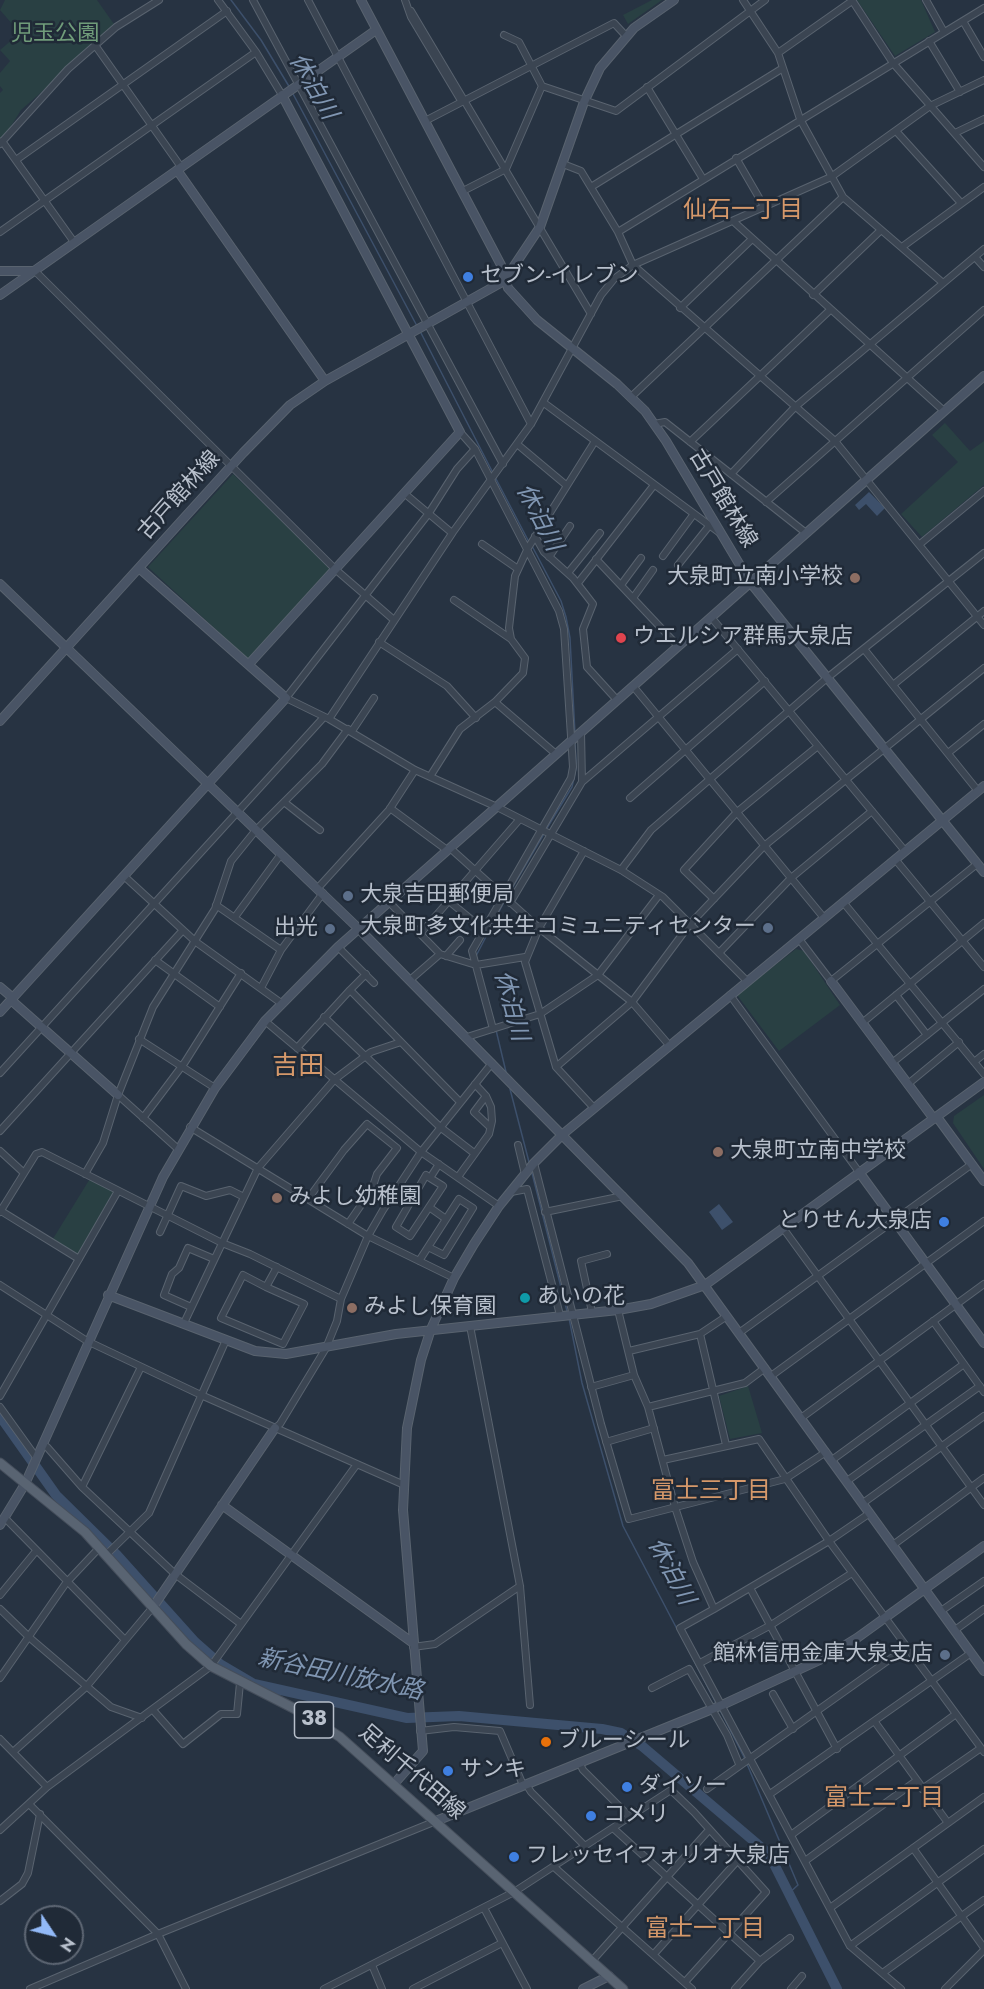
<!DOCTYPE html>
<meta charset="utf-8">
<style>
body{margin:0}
#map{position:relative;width:984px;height:1989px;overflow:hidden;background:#273342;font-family:Jost,sans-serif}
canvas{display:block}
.north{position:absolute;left:24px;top:1905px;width:60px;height:60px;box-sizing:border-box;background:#202a37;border:2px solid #5d6673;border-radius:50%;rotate:125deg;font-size:16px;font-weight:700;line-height:24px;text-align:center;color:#b8c0cc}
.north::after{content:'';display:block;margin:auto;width:21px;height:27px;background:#92b9f7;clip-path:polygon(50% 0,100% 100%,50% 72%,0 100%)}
</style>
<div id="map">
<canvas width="984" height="1989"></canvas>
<div class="north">N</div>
</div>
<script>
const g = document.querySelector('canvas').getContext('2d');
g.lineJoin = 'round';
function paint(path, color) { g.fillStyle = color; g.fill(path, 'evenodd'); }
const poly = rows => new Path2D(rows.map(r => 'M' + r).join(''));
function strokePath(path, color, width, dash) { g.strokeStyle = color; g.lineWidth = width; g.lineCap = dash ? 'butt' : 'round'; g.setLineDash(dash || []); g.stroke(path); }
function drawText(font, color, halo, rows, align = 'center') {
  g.font = font + ' Jost,"Noto Sans JP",sans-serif'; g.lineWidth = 5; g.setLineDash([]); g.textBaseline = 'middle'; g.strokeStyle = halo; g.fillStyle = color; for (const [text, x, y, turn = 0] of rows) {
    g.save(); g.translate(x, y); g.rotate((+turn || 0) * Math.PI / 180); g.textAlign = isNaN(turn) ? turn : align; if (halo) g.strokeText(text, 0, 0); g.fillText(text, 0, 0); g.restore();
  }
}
const green = poly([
 [5,0,97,0,116,27,21,110,0,144,0,93,3,90,0,86,0,73,10,61,0,50,20,33,0,10],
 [652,0,662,0,628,24,623,15],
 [857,0,921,0,935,32,895,56],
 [945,423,970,451,984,441,984,485,922,537,901,514,958,462,932,435],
 [233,474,331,569,248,659,148,567],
 [796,949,804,951,840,1005,779,1051,737,995],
 [984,1095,984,1169,953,1123,954,1116],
 [91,1177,118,1191,79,1259,51,1242],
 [748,1386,762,1433,730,1439,719,1396]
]);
const water = poly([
 [869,492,885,508,877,516,866,504,859,510,855,505],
 [719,1204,733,1222,722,1230,709,1212]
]);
const stream = poly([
 [231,0,261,40,290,88],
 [292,92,417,326],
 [421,333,493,473],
 [495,477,529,542],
 [532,546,561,601,566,617,570,638,575,734],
 [575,741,576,764],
 [547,828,572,787,576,768],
 [508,895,545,832],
 [476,956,505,900],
 [496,1030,506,1072],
 [510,1089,529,1162],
 [532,1173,567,1311],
 [569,1318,582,1383,623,1526,677,1629],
 [681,1636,716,1703],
 [720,1710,745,1759],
 [747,1764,798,1885,788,1894]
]);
const river = poly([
 [0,1416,56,1495,117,1555,195,1642,220,1664,254,1684,407,1718,459,1716,602,1729,621,1733,642,1746,769,1854,837,1989]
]);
const street = poly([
 [218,0,256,52,282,95],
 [253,0,503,464],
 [308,0,531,424],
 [405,0,411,17,460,99,465,101],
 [743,0,778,53,800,119,843,197,943,283],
 [852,0,893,63,984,167],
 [926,0,944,32],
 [411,11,591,314],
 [963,21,984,57],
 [504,35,519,42,542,86,616,111,765,0],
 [929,41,960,92],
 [95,45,181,167],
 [778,53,852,1],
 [984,80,930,106,831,177,633,265,835,441,984,625],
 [647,87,703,179],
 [425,121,614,23,626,36],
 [896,131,961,203],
 [955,133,984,119],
 [2,141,74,242],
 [0,144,68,69,116,27,159,0],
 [736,158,765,208],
 [16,160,227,11],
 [591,187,783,68],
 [463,191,506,169,542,86],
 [733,221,944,411],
 [0,232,256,52],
 [618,232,984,8],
 [902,247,984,187],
 [975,257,984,267],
 [35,271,335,569,394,620],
 [813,295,881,230],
 [680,308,752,239],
 [631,397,843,197],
 [544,403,720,533],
 [654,424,665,422,806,533],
 [460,432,475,449,559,611,564,629,573,767,571,778,472,951,493,1029],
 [690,442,830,310],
 [517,444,566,485],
 [475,449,457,469,429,513,286,698,329,719,415,770,497,807,621,870,663,897,747,981],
 [731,474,795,407,984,249],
 [404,493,452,533],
 [766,502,984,310],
 [535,536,544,552,573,578,593,604,583,629,587,667,617,700],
 [482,544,518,569],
 [920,544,984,491],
 [663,556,693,515],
 [549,557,570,526],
 [596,559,678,646],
 [678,565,709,526],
 [568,573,600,533],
 [578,583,654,485],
 [621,585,641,558],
 [633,598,653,570],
 [454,600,511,639],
 [711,617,905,851],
 [379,642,447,686,476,718],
 [864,649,978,791],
 [893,685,984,611],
 [633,686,824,918],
 [495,702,556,754],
 [329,719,453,532,531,424,601,295,614,279,633,265,618,232,581,171,563,164],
 [352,731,374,698],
 [948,753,984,724],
 [431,775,460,729,495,702,523,673,525,658,511,639,509,628,515,576,528,548,595,441],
 [582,782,738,649],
 [630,798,765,681],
 [284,802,320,830],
 [390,808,447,850],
 [450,848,539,928,632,1002,669,1045],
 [584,851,539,928,525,962,556,1067,593,1107],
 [895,859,984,967],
 [621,870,651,830,827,678,984,553],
 [124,876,196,942,281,1003],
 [317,889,389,810,415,770],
 [714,899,684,870,737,812,818,746],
 [389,902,440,954,476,965,525,957],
 [450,902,483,929],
 [843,902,984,1074],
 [510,903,582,782,581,732],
 [216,905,281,950],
 [235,917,281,854],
 [420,934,519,820],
 [799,939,831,981,977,864],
 [338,947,374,983],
 [719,953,791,878,872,811],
 [446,956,460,940],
 [155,960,220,1007],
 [410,980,440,954],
 [261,988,281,950,323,893],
 [350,990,366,974],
 [730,995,859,1172],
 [896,995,927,1035],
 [324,1017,440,1127,474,1153],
 [265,1021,421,1152,499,1206],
 [862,1023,984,923],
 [467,1037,540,1014,598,975,659,895],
 [139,1039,215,1088],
 [297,1048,350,990,460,1102],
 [974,1062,984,1054],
 [892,1063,984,989],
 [556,1067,632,1002,690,924,764,846,984,668],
 [0,1073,324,717],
 [908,1084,959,1042],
 [118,1095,178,1149],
 [486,1096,474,1112,490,1127],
 [143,1118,185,1062,241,973],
 [190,1127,368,1236,454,1278],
 [0,1131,183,930],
 [518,1145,525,1174],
 [0,1151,24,1173],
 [534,1163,601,1424,629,1519,785,1479,826,1452],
 [85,1174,103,1143,118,1095,153,1007,215,909,231,861,256,830,322,764,348,729],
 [458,1177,489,1134,492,1121,491,1107,486,1096,475,1084],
 [430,1178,426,1175,396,1227,410,1236,443,1186,430,1178,439,1164],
 [511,1192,527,1189,560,1315],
 [308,1199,344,1150,367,1124,397,1148,377,1174,372,1189,348,1224],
 [429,1207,446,1219],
 [1,1211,79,1259],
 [0,1212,36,1154,42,1152,222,1243,250,1254,341,1299],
 [545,1212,623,1196],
 [783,1228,984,1505],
 [160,1232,181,1186,206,1196,230,1190,244,1197],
 [419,1261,459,1199,473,1208,444,1255,428,1247],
 [0,1285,87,1341,201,1395,402,1484],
 [266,1287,243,1275,221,1318,283,1344,304,1304,266,1287,277,1267],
 [191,1307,164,1295,172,1274,179,1268,188,1248,214,1259],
 [618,1310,634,1375,648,1407,675,1507,693,1562,714,1609,829,1541,870,1513],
 [592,1312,581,1261,607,1254],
 [933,1321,984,1392],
 [184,1323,258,1168,335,1079,371,1052,401,1042],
 [470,1326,520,1586,530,1705],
 [739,1333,972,1164],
 [700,1334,726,1445],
 [629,1351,700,1334,727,1316],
 [771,1376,984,1221],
 [591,1387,634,1375],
 [0,1396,118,1191],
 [0,1407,36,1457],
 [648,1407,745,1383,765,1368],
 [801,1418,984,1284],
 [275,1428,280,1424,326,1348,337,1321,341,1299,368,1236,383,1210,421,1152,492,1063],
 [606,1442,654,1428],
 [42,1445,47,1447,82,1487,175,1574,241,1624],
 [663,1460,759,1439,829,1541,984,1752],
 [832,1460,964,1364],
 [847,1481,980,1386],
 [82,1487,141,1367],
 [863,1503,984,1416],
 [5,1518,125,1640],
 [893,1545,984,1478],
 [107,1554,149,1513,226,1340],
 [750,1588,837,1749],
 [0,1595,36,1551],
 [0,1609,30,1638,111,1707,142,1718],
 [714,1609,680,1628,850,1946,901,1989],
 [941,1611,984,1581],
 [955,1630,984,1609],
 [413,1647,435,1644,520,1586],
 [700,1663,771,1625,852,1573],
 [0,1678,66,1583,100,1547],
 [652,1688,689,1669,727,1735,739,1764],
 [773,1694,793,1729],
 [153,1710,183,1744,221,1714,237,1714,240,1683],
 [875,1722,948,1823],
 [420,1731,454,1727,500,1731,523,1785],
 [0,1739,47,1787],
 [13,1752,86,1687,153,1607],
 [579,1762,583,1770,630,1817],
 [526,1784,531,1792,585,1846],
 [707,1789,907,1647],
 [922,1789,981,1748],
 [770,1794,971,1653],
 [29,1804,158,1934,186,1989],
 [613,1828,760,1961,735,1989],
 [0,1830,47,1787,211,1666,357,1464],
 [791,1835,956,1714],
 [913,1848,984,1948],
 [805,1861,916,1781],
 [554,1867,692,1989],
 [0,1901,22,1884,28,1873,40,1814],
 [484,1908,527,1989],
 [830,1908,984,1797],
 [850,1946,984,1849],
 [654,1954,738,1860],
 [592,1961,708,1831],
 [760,1961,790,1938],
 [372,1965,382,1989],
 [884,1972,984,1900],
 [30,1989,158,1934,436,1821],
 [324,1989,514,1892,671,1790,694,1812,766,1892,685,1982],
 [413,1989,502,1943],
 [791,1989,802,1976],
 [945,1989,984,1950]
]);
const secondary = poly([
 [361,0,501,265,508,288,537,320,617,384,645,411,666,441,750,582,984,872],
 [177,170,325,381],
 [0,271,34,271],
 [0,295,376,30],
 [0,584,359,929,688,1263,984,1671],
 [249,664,460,432,282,95],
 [0,721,243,453,290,405,325,381,504,281,540,227,584,102,600,68,634,28,674,0],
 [831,981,934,1119],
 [0,987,13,998],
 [11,1000,118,1095],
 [0,1012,286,698,139,568],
 [937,1117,984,1181],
 [859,1172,984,1343],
 [108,1295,255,1351,286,1354,396,1334,618,1310,651,1304,705,1285,984,1082],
 [222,1505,413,1643],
 [0,1525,25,1484,163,1177,215,1088,265,1021,338,947,984,376],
 [153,1607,275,1428],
 [394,1784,423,1751,403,1510,407,1428,421,1360,431,1329,454,1278,474,1244,499,1206,534,1163,563,1134,984,786],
 [436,1821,722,1705,826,1657,857,1638,984,1546],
 [583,1989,609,1976]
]);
const primary = poly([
 [0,1463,85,1532,186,1644,211,1666,303,1713,340,1737,623,1989]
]);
const markers = [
 [468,277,6,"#3f7fe0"],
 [855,578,6,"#8d6e63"],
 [621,638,6,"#e0444e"],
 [348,896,6,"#5c6f8a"],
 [768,928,6,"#5c6f8a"],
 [330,929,6,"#5c6f8a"],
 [718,1152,6,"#8d6e63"],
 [277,1198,6,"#8d6e63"],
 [944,1222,6,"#3f7fe0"],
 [525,1298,6,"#0f9aa8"],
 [352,1308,6,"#8d6e63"],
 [945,1655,6,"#5c6f8a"],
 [546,1742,6,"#e8710a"],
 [448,1771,6,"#3f7fe0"],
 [627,1787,6,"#3f7fe0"],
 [591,1816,6,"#3f7fe0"],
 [514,1857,6,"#3f7fe0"]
];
const shields = [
 [314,1720,39]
];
const shieldNames = [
 ["38",314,1720]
];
const parkNames = [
 ["児玉公園",55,35]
];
const poiNames = [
 ["セブン-イレブン",480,277],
 ["大泉町立南小学校",843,578,"right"],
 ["ウエルシア群馬大泉店",633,638],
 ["大泉吉田郵便局",360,896],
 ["大泉町多文化共生コミュニティセンター",756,928,"right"],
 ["出光",318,929,"right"],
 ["大泉町立南中学校",730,1152],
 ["みよし幼稚園",289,1198],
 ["とりせん大泉店",932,1222,"right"],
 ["あいの花",537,1298],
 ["みよし保育園",364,1308],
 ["館林信用金庫大泉支店",933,1655,"right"],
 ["ブルーシール",558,1742],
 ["サンキ",460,1771],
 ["ダイソー",639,1787],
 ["コメリ",603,1816],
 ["フレッセイフォリオ大泉店",526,1857]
];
const streetNames = [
 ["古戸館林線",180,496,-48],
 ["古戸館林線",722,499,59],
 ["足利千代田線",411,1773,41]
];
const waterNames = [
 ["休泊川",312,87,60],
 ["休泊川",538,518,63],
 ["休泊川",510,1006,75],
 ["休泊川",670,1572,62],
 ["新谷田川放水路",340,1676,12]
];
const neighbourhoodNames = [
 ["仙石一丁目",743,211],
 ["富士三丁目",711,1492],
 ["富士二丁目",884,1799],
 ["富士一丁目",705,1930]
];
const quarterNames = [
 ["吉田",298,1068]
];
paint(green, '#294043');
paint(water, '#3d506b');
strokePath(stream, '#3d506b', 1.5);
strokePath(river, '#3d506b', 10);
strokePath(street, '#59636f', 8);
strokePath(secondary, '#59636f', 10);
strokePath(primary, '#454e5b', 11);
strokePath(street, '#3b4552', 6);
strokePath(secondary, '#495465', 8);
strokePath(primary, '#596472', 9);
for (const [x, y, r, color] of markers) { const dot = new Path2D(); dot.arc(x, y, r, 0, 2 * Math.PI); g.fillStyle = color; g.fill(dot); strokePath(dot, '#202a37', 2); }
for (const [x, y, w] of shields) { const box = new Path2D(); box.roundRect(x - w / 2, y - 18, w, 36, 4.5); g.fillStyle = '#202a37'; g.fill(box); strokePath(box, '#b8c0cc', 1.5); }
drawText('bold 21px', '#b8c0cc', null, shieldNames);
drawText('22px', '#709c7a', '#202a37', parkNames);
drawText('22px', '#b8c0cc', '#202a37', poiNames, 'left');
drawText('22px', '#b8c0cc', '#202a37', streetNames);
drawText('italic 24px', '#8096b2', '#202a37', waterNames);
drawText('24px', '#d5986a', '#202a37', neighbourhoodNames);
drawText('26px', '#d5986a', '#202a37', quarterNames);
</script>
